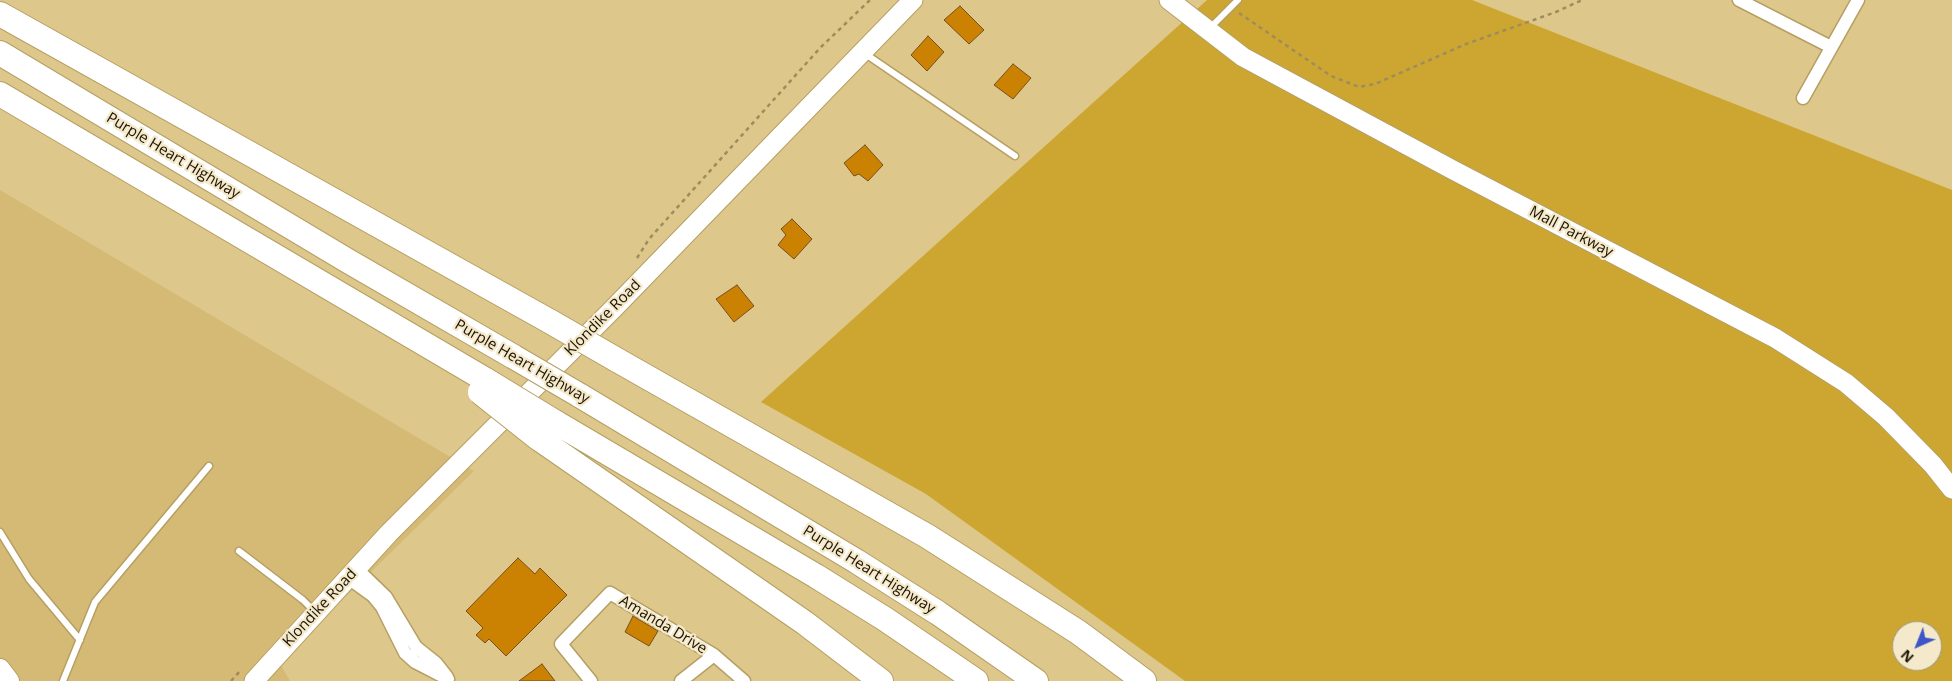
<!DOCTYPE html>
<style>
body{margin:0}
#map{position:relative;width:1952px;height:681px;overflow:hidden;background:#dec78a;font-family:"Open Sans",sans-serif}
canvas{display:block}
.north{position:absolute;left:1892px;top:621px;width:50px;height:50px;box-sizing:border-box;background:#f4e9cb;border:1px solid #9e937a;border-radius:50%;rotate:224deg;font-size:14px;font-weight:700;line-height:20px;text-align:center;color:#1c1300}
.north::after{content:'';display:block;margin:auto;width:18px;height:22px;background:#3e56c9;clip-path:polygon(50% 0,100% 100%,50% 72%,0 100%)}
</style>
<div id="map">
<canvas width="1952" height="681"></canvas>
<div class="north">N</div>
</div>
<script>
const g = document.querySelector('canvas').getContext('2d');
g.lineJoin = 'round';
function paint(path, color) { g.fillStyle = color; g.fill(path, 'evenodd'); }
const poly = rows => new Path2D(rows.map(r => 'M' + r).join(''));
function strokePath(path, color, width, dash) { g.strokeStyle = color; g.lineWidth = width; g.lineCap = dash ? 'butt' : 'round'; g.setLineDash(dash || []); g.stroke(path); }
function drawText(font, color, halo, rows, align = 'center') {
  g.font = font + ' "Open Sans",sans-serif'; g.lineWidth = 4.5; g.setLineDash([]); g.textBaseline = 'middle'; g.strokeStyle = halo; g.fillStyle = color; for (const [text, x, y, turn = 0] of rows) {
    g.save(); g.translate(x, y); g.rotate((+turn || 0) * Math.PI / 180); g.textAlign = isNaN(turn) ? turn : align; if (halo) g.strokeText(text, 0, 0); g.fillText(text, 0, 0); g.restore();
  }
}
const built = poly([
 [0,190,474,471,279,662,290,681,3,681,0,677]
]);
const green = poly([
 [1207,0,1472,0,1952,190,1952,681,1185,681,926,494,761,402],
 [1902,631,1932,631,1932,661,1902,661]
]);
const building = poly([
 [960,6,984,30,969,44,944,20,960,6],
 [928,36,944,52,927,71,911,55,928,36],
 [1013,64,1031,78,1013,99,994,85,1013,64],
 [865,145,883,165,868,181,859,174,854,176,844,163,865,145],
 [792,219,812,239,794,259,778,245,786,235,781,229,792,219],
 [737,285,754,306,734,322,716,299,737,285],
 [518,558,535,574,540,568,567,595,506,656,489,639,485,643,476,635,483,628,466,611,518,558],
 [633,616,658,631,649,646,625,632,633,616],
 [542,664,555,681,519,681,542,664]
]);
const path = poly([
 [1239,13,1331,76,1359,87,1375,84,1466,44,1556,12,1582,0],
 [637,258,649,239,820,48,870,0],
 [231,681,240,671]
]);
const lane = poly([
 [1209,29,1238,0],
 [864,53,1015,156],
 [0,532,29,579,80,640],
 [239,551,303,600,315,612],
 [63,681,95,602,209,466]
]);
const street = poly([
 [1739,0,1831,47],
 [1803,98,1858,0],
 [357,569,386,597,416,647,436,663,447,677],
 [348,578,373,596,382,607,405,653,415,662,448,679],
 [591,681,561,644,610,593,714,655,744,681],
 [681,681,714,655]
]);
const secondary = poly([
 [1169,0,1243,57,1453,170,1775,338,1846,383,1886,417,1933,465,1952,489],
 [254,681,389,533,613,309,913,0]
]);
const primary = poly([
 [0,669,9,681]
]);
const highway = poly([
 [0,14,551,322],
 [0,53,348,261,514,357],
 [0,94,486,380],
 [617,360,927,536,1078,632,1144,681],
 [579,395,856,561,938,613,1036,681],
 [555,422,816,576,885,619,976,681],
 [538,438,805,623,881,681]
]);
const highwayBridge = poly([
 [551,322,617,360],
 [514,357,579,395],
 [486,380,555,422],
 [480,392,538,438]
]);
const streetNames = [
 ["Purple Heart Highway",173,156,31],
 ["Mall Parkway",1571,232,28],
 ["Klondike Road",603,318,-45],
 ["Purple Heart Highway",522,362,30],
 ["Purple Heart Highway",869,570,32],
 ["Klondike Road",320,608,-47],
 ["Amanda Drive",663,625,31]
];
paint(built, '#d4ba75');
paint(green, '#cca630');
paint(building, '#cb8101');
strokePath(building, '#764f1d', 1);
strokePath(lane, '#b69f63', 9);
strokePath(street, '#b69f63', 15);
strokePath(secondary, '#b69f63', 21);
strokePath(primary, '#b69f63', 22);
strokePath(highway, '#b69f63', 26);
strokePath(path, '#9f8c5d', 2.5, [4, 4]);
strokePath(lane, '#fff', 6);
strokePath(street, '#fff', 12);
strokePath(secondary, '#fff', 19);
strokePath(primary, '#fff', 20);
strokePath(highway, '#fff', 24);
strokePath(highwayBridge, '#b69f63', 26, []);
strokePath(highwayBridge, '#fff', 24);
drawText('15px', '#1c1300', '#f4e9cb', streetNames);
</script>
